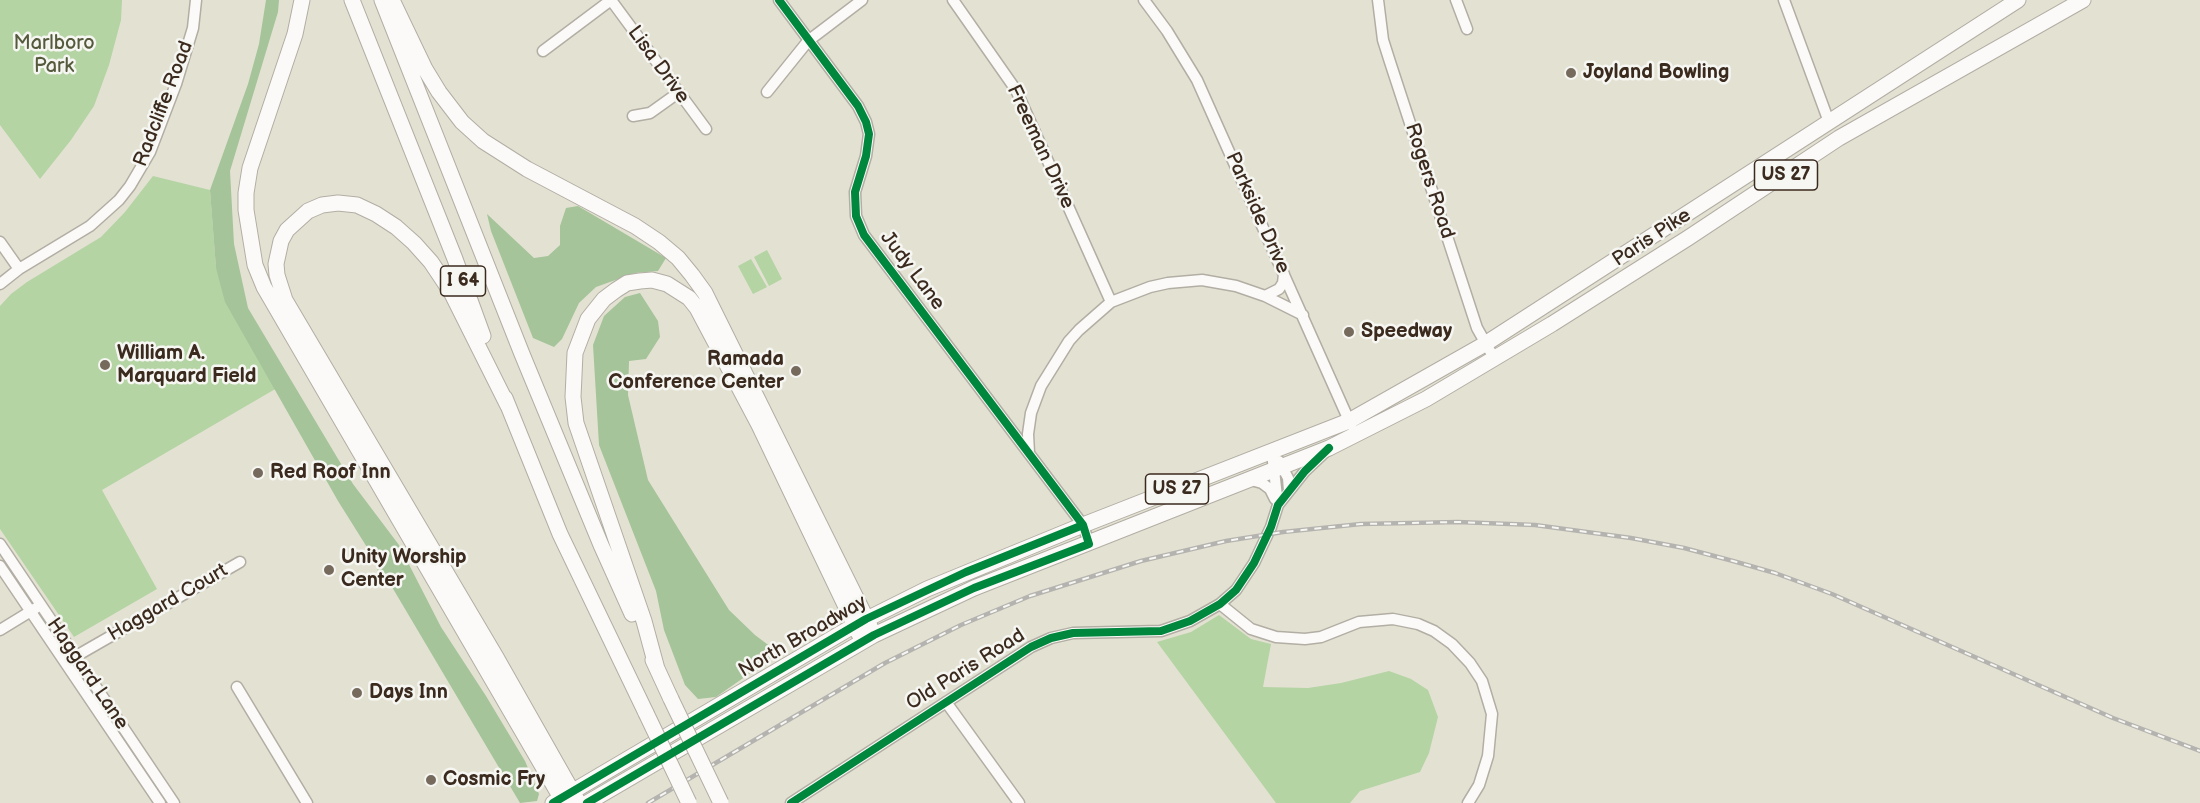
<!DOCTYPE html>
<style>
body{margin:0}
canvas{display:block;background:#e3e1d2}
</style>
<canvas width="2200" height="803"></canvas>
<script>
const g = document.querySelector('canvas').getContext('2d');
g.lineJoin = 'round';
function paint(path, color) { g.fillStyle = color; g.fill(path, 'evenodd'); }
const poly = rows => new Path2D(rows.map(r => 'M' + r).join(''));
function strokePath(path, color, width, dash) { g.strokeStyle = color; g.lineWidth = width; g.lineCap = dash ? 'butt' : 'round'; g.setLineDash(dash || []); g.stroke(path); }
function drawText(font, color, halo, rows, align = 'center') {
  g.font = font + ' "Balsamiq Sans",sans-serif'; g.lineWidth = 5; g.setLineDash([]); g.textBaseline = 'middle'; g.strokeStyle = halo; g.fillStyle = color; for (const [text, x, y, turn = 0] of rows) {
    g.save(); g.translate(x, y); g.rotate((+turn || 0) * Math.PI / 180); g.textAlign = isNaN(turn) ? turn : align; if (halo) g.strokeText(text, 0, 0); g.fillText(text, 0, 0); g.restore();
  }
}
const green = poly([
 [0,0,122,0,121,20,109,65,94,106,71,140,40,179,0,125],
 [153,176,210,190,216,268,277,388,102,490,157,589,74,637,0,529,0,306,11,294,27,282,101,237,125,212],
 [767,250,782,279,769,286,754,257],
 [751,259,767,287,753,294,738,266],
 [1219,615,1251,639,1271,644,1263,687,1308,688,1341,683,1389,671,1411,679,1428,690,1438,717,1429,753,1420,772,1360,791,1350,803,1276,803,1157,642,1191,632]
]);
const forest = poly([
 [266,0,279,0,278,12,230,171,234,244,248,308,353,484,399,545,441,627,486,696,525,761,539,794,537,801,520,803,392,587,381,583,375,560,338,501,225,302,216,268,210,190,248,84,259,44],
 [578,206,666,258,658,271,635,273,596,287,579,303,562,339,554,347,533,338,491,231,487,214,534,258,548,256,560,245,560,226,566,208],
 [640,293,658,321,660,337,646,359,629,361,628,395,648,480,729,610,755,635,779,653,716,697,698,699,685,685,664,630,656,591,599,445,593,345,604,316,625,297]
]);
const minor = poly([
 [611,0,706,129],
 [779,0,858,106,866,122,869,134,866,156,855,192,856,216,864,235,1083,525,1089,544],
 [953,0,1016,90,1111,302],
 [1144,0,1167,31,1197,80,1351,425],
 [1378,0,1383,40,1390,62,1477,328,1494,358],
 [1456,0,1467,29],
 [1784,0,1829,122],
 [543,51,611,0],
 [767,92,808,41,862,0],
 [633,116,650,113,678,93],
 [0,242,19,269],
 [0,284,19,269,90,226,119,200,130,186,150,152,176,84,193,28,196,0],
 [1265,296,1279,289,1283,283,1284,274],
 [1029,453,1028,434,1031,413,1041,386,1069,341,1079,330,1111,302,1150,287,1168,283,1202,280,1236,286,1265,296,1303,315],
 [1272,453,1278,505],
 [1279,461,1288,478,1289,491],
 [1251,480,1262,483,1270,489,1275,499],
 [0,544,174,803],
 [0,566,160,803],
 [1220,604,1251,629,1276,637,1305,639,1321,637,1359,622,1393,619,1418,624,1434,631,1452,644,1470,663,1482,681,1492,714,1488,756,1479,785,1468,803],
 [0,630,36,608],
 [71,659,240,562],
 [237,687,307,803],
 [946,702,1019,803],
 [791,803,1031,647,1051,638,1073,633,1161,631,1190,621,1220,604,1236,590,1254,563,1271,527,1278,505,1305,471,1325,452]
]);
const highway = poly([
 [302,0,295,34,250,168,246,193,246,210,255,265,264,287,564,803],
 [352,0,455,259,483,336],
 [382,0,522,354,601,545,632,614],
 [392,0,425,69,439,92,462,122,483,141,527,169,635,226,659,242,678,258,692,275,705,293,870,626],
 [505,398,560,534,646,713],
 [508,406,451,292,431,262,414,243,396,227,376,214,357,205,338,203,322,205,308,211,287,230,281,241,276,264,277,275,285,300,496,657,577,800],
 [653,660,671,699],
 [657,669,644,621,576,423,573,397,575,353,588,319,604,299,616,290,627,283,640,281,652,280,667,284,689,298,697,308,759,425,859,634],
 [553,803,855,625,927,589,1083,525,1349,421,1485,344,2018,0],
 [587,803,874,635,974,588,1329,448,1426,399,1552,324,1688,238,1839,138,2083,0]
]);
const rail = poly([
 [648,803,885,663,961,625,1030,596,1141,561,1226,541,1283,532,1361,524,1458,522,1535,525,1631,538,1684,548,1733,561,1775,573,1832,594,2113,718,2200,751]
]);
const highwayBridge = poly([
 [671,699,721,803],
 [646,713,689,803]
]);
const cycleway = poly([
 [553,803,866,619,966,572,1083,525],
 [587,803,874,635,974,588,1089,544,1083,525,864,235,856,216,855,192,866,156,869,134,866,122,858,106,779,0],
 [791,803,1031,647,1051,638,1073,633,1161,631,1190,621,1220,604,1236,590,1254,563,1271,527,1278,505,1305,471,1329,448]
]);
const markers = [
 [1571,73,6,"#766a5d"],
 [1349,332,6,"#766a5d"],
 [105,365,6,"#766a5d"],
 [796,371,6,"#766a5d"],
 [258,473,6,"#766a5d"],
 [329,570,6,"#766a5d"],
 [357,693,6,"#766a5d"],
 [431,780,6,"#766a5d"]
];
const shields = [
 [1786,175,63],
 [463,281,45],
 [1177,489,63]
];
const shieldNames = [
 ["US 27",1786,175],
 ["I 64",463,281],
 ["US 27",1177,489]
];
const parkNames = [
 ["Marlboro",54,44],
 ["Park",54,67]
];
const streetNames = [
 ["Lisa Drive",658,65,54],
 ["Radcliffe Road",164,104,-69],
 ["Freeman Drive",1040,147,65],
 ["Rogers Road",1429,181,72],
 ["Parkside Drive",1257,213,66],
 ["Paris Pike",1652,238,-33],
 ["Judy Lane",912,271,53],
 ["Haggard Court",168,603,-30],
 ["North Broadway",803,637,-30],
 ["Old Paris Road",966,670,-32],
 ["Haggard Lane",87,674,56]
];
const poiNames = [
 ["Joyland Bowling",1583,73],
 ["Speedway",1361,332],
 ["William A.",117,354],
 ["Marquard Field",117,377],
 ["Ramada",784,360,"right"],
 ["Conference Center",784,383,"right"],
 ["Red Roof Inn",270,473],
 ["Unity Worship",341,558],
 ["Center",341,581],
 ["Days Inn",369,693],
 ["Cosmic Fry",443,780]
];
paint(green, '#b4d4a4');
paint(forest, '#a5c49a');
strokePath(minor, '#b2aea4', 13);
strokePath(highway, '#b2aea4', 17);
strokePath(minor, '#fbfaf8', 10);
strokePath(highway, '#fbfaf8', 15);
strokePath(rail, '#b5b3af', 4.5);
strokePath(rail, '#f6f6f2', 2, [7]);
strokePath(highwayBridge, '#b2aea4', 17, []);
strokePath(highwayBridge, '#fbfaf8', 15);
strokePath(cycleway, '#00873e', 8);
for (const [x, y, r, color] of markers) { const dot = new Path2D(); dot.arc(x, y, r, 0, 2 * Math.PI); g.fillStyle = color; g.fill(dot); strokePath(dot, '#f6f6f2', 2); }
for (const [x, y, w] of shields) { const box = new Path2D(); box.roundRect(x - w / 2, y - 15, w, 30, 4.5); g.fillStyle = '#f6f6f2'; g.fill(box); strokePath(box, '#3b2a1e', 1.5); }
drawText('bold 18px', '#3b2a1e', null, shieldNames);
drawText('20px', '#545a3b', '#f6f6f2', parkNames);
drawText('20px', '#3b2a1e', '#f6f6f2', streetNames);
drawText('bold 20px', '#3b2a1e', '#f6f6f2', poiNames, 'left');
</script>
